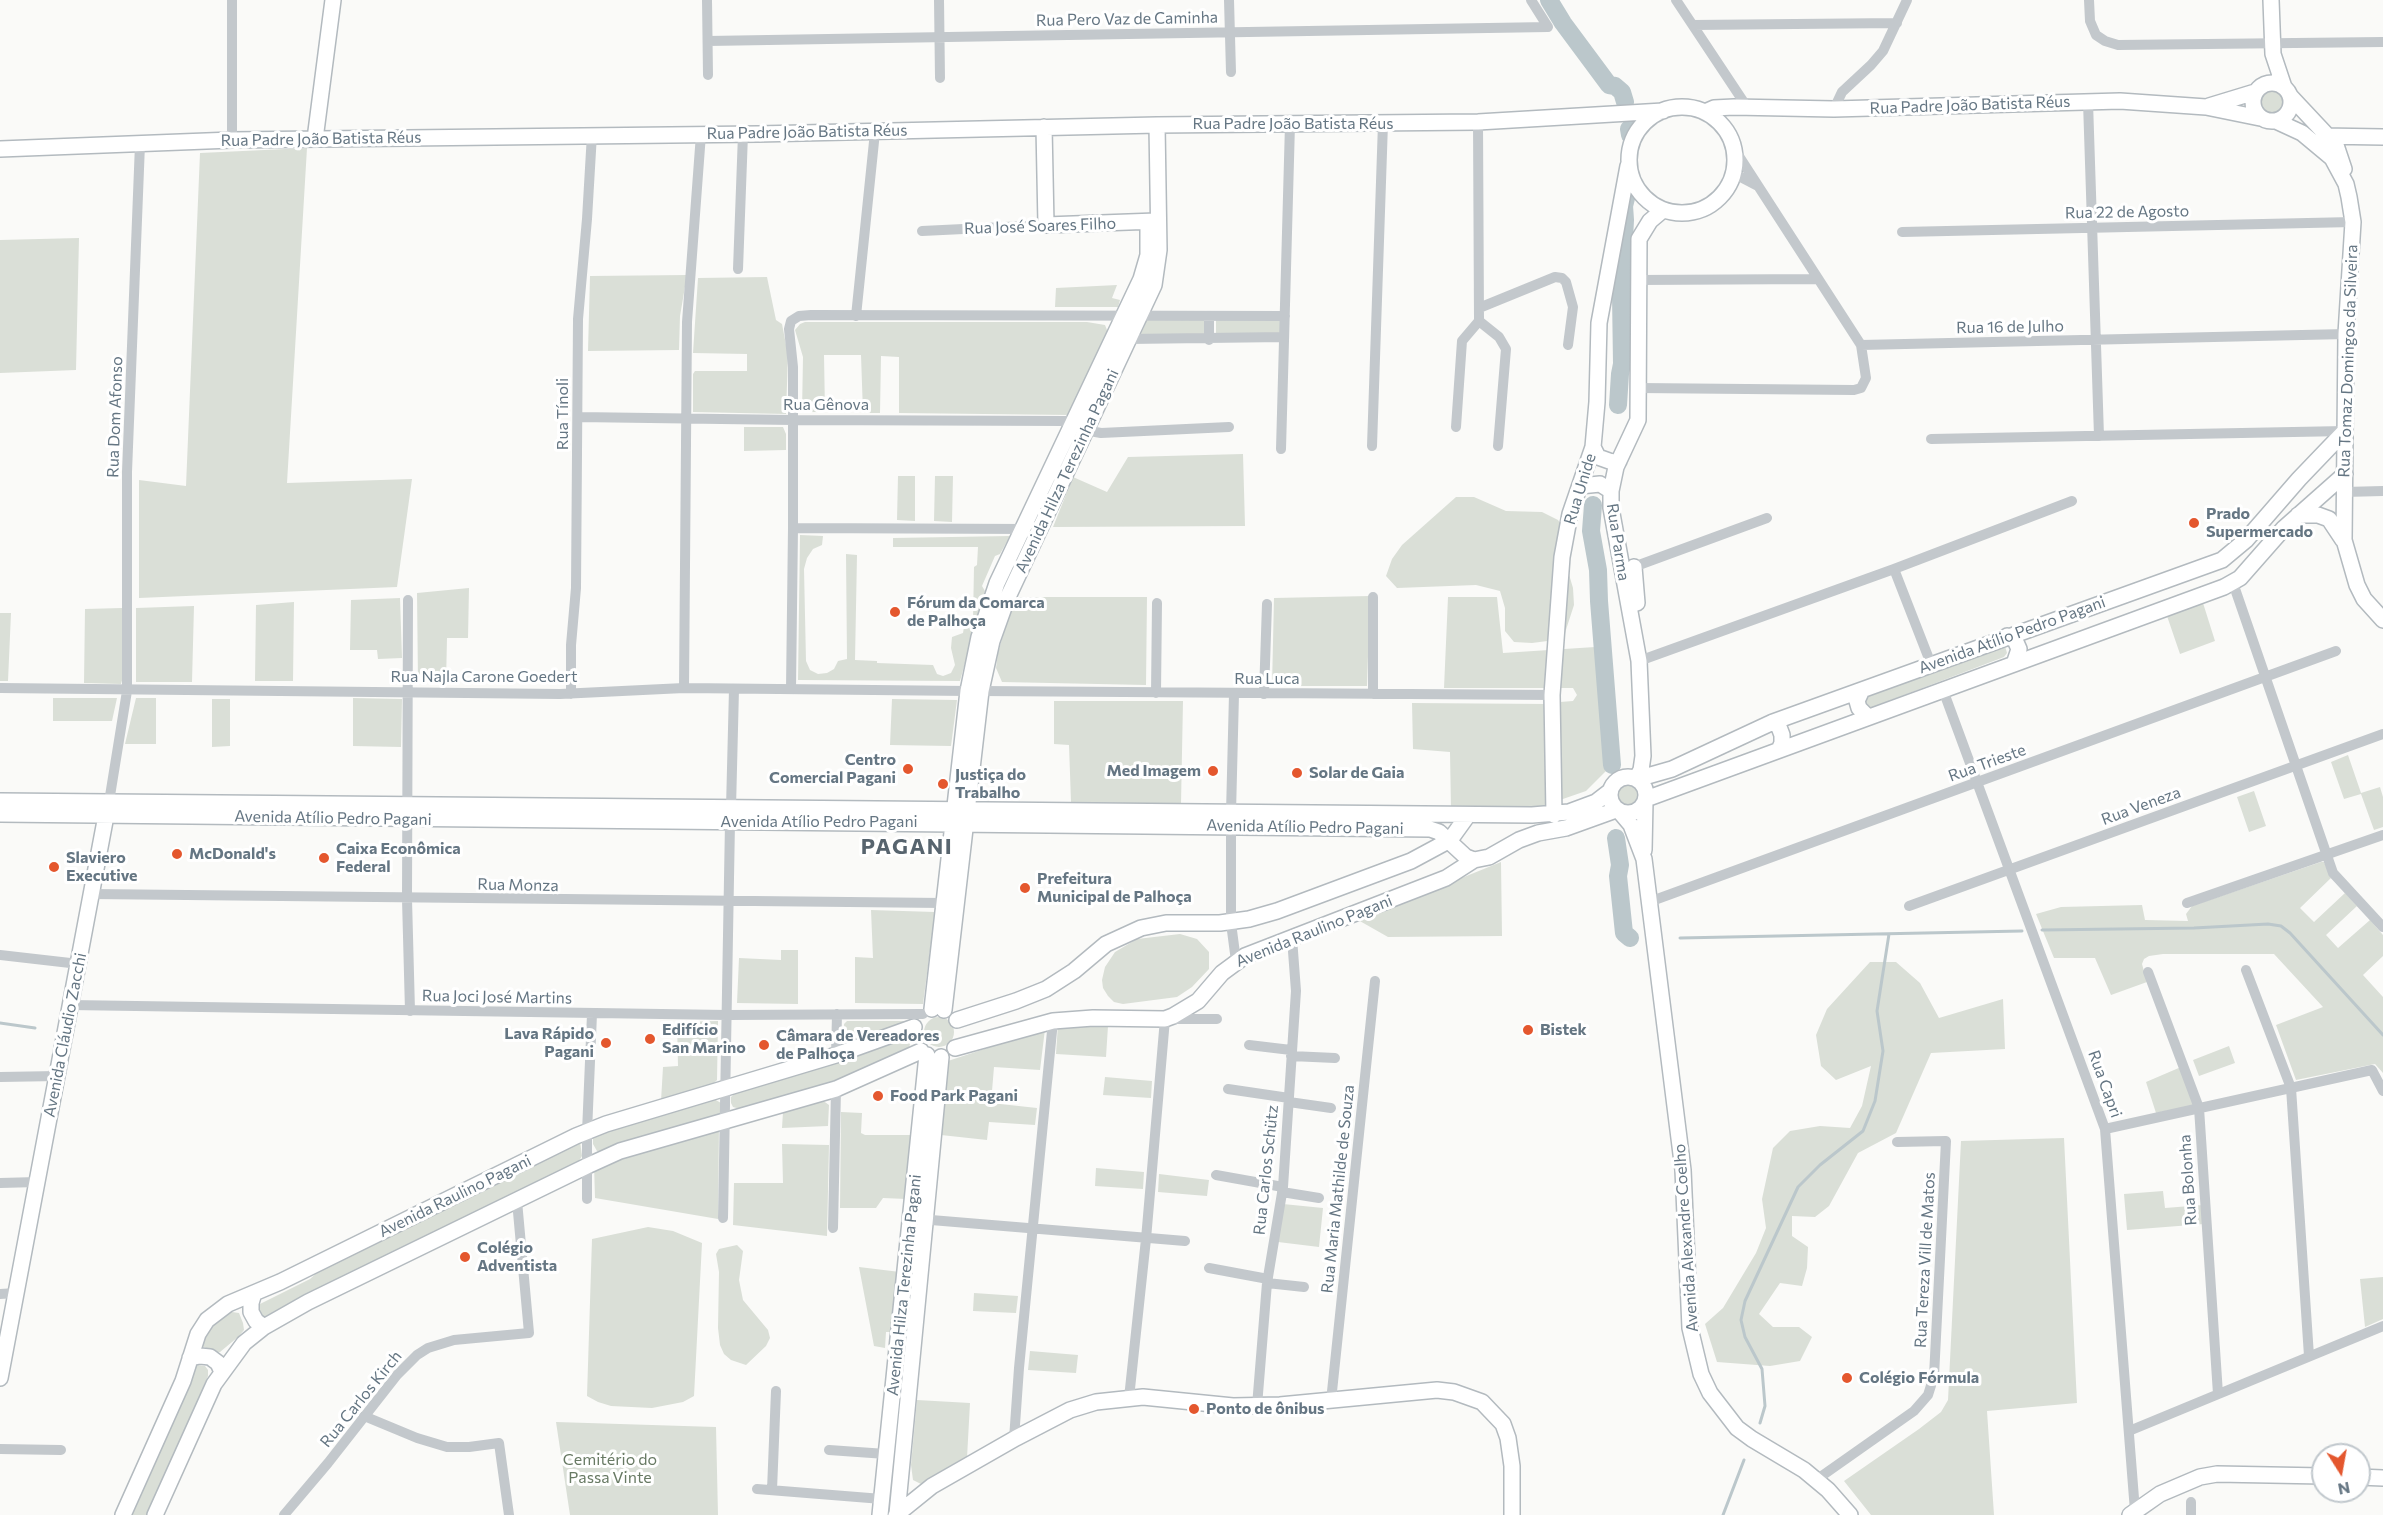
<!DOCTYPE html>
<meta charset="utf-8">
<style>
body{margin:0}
#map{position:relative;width:2383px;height:1515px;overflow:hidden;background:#fafaf8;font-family:Commissioner,sans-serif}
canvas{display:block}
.north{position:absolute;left:2311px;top:1443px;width:60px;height:60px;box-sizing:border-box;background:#fff;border:2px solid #c1c8cd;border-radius:50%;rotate:169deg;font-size:16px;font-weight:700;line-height:24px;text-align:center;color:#657683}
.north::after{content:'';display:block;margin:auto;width:21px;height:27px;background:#e4572e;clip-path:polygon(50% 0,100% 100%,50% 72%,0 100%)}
</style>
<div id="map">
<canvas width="2383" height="1515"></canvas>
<div class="north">N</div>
</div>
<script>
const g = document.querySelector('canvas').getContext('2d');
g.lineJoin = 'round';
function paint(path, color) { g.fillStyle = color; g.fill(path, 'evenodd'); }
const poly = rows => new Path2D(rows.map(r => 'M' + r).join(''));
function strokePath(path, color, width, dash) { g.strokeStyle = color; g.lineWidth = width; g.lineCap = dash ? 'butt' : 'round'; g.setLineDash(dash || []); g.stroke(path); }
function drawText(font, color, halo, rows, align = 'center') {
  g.font = font + ' Commissioner,sans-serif'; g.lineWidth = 6; g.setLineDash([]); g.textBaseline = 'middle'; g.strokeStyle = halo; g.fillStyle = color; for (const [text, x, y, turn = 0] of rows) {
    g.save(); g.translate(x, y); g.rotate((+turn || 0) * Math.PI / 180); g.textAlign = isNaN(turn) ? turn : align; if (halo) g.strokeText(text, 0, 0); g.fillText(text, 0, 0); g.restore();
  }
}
const green = poly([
 '2257 102a15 15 0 1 1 30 0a15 15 0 1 1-30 0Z',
 [307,148,287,483,412,479,397,587,139,598,139,480,186,486,200,153],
 [79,238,76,370,0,373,0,240],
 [687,275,680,316,679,350,588,351,590,276],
 [767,277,776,320,782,324,788,355,786,414,693,412,693,374,695,371,747,371,747,354,693,353,698,278],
 [1117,285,1112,298,1120,300,1118,307,1055,307,1056,288],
 [1280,318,1280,334,1216,335,1216,319],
 [1204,319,1204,335,1140,336,1147,320],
 [805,322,1087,322,1105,325,1109,335,1069,415,899,413,899,357,881,356,880,413,863,413,861,355,824,355,825,412,802,412,803,357,795,330,800,324],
 [744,427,783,427,786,434,786,450,744,451],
 [1243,454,1245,526,1053,527,1073,477,1107,492,1128,457],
 [898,476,915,476,915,521,897,520],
 [935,476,953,476,952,522,934,521],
 [1456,497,1474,497,1506,511,1542,512,1558,520,1568,535,1568,571,1573,588,1574,605,1563,639,1532,643,1514,642,1505,631,1505,608,1500,591,1476,585,1397,588,1386,576,1392,559,1402,545],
 [800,535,823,536,822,545,813,549,807,558,804,569,806,661,810,670,818,674,827,673,834,669,838,661,847,659,846,554,857,555,855,660,877,661,877,663,933,665,937,674,943,676,951,673,955,665,951,648,952,637,963,633,965,621,973,620,974,567,977,565,978,547,893,547,893,538,1010,536,1000,554,995,556,982,586,985,591,960,681,798,680],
 [469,588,468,638,447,638,446,683,418,682,417,593],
 [1370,596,1367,686,1272,686,1274,598],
 [1014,597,1147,597,1146,685,1002,682,996,668,998,653],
 [1448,597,1497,597,1503,653,1595,647,1606,771,1586,791,1560,800,1560,702,1573,701,1577,695,1573,688,1444,688],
 [400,598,402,658,378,659,377,650,350,650,351,600],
 [294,602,293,681,255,681,256,605],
 [2203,603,2215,641,2180,654,2167,616],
 [194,606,192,682,136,682,136,608],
 [122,608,123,677,121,684,84,683,85,609],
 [0,613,11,613,8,681,0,681],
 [2005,646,2007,653,2004,657,1870,708,1868,708,1863,700,1865,696],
 [53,698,117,698,112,721,53,721],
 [136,698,156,698,156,744,125,744],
 [353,698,402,699,401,747,353,746],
 [212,699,230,699,230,746,212,747],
 [892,699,957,700,951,746,890,745],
 [1054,701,1183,701,1181,804,1071,802,1069,745,1054,744],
 [1412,703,1548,704,1545,809,1451,809,1450,752,1413,749],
 [2348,755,2361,793,2380,787,2383,797,2383,827,2374,830,2361,794,2344,799,2331,762],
 '1615 794a12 12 0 1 1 24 0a12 12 0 1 1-24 0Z',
 [2254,791,2266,826,2249,832,2237,797],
 [1501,862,1502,936,1388,937,1358,920],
 [2321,862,2324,862,2331,878,2300,908,2314,922,2345,893,2357,906,2326,935,2338,948,2370,920,2383,935,2383,956,2363,975,2383,997,2383,1073,2375,1064,2296,1080,2276,1025,2323,1007,2274,954,2163,954,2149,956,2144,959,2142,964,2147,982,2111,995,2095,958,2054,958,2036,914,2061,907,2142,905,2145,920,2188,921,2186,914,2192,906],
 [871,910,935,912,923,1004,855,1003,855,957,873,958],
 [1180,934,1197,939,1209,952,1209,969,1192,987,1177,997,1123,1004,1114,1002,1108,996,1103,988,1102,980,1105,967,1115,952,1137,939],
 [781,950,798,950,798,1004,737,1003,739,958,781,960],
 [1870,962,1896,962,1920,983,1939,1018,2003,999,2005,1049,1931,1053,1896,1133,1858,1153,1829,1206,1815,1217,1792,1216,1792,1236,1808,1247,1807,1268,1802,1286,1780,1283,1759,1314,1773,1327,1799,1327,1812,1337,1800,1361,1770,1366,1717,1362,1705,1324,1723,1308,1756,1253,1766,1228,1762,1199,1773,1148,1790,1131,1820,1126,1850,1128,1862,1106,1871,1066,1836,1080,1821,1066,1816,1035,1827,1009],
 '924 1032a15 15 0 1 1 30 0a15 15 0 1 1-30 0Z',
 [718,1021,717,1080,713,1084,661,1101,663,1067,678,1066,677,1022],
 [847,1021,904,1021,901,1027,849,1044,845,1040,844,1024],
 [1058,1024,1108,1026,1106,1057,1056,1054],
 [1045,1029,1040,1070,994,1067,991,1103,1037,1108,1035,1125,989,1122,987,1140,941,1135,948,1061],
 [905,1037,910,1044,909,1048,856,1075,740,1109,733,1107,731,1103,731,1097,736,1092],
 [2229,1046,2235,1063,2199,1076,2193,1060],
 [2181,1067,2194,1105,2156,1113,2146,1082],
 [1105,1077,1152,1081,1151,1098,1103,1095],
 [714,1099,721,1103,721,1115,603,1153,597,1151,593,1144,593,1137,600,1131],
 [822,1100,829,1105,828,1126,782,1128,783,1112],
 [841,1112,862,1113,861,1133,865,1135,912,1135,906,1199,883,1198,876,1208,840,1208],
 [719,1126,718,1219,595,1198,594,1164],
 [2064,1138,2077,1403,1987,1411,1994,1515,1871,1515,1844,1481,1919,1429,1941,1412,1948,1400,1961,1141],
 [580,1141,582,1156,577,1164,266,1319,256,1313,258,1305,310,1279,320,1270],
 [782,1144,829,1145,827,1236,733,1225,734,1183,783,1183],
 [1096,1168,1144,1172,1143,1189,1095,1186],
 [1159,1174,1209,1180,1207,1196,1158,1192],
 [2163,1191,2165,1208,2203,1205,2204,1224,2127,1230,2124,1194],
 [1283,1204,1323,1208,1319,1247,1278,1242],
 [648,1227,673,1231,702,1243,694,1396,683,1402,652,1408,611,1406,598,1402,587,1396,592,1239],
 [737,1245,743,1251,739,1280,743,1300,768,1330,770,1338,766,1346,746,1365,731,1360,724,1354,720,1345,718,1328,719,1272,716,1254,719,1249],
 [859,1267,900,1272,895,1332,886,1332,885,1348,874,1346],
 [2383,1277,2383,1319,2365,1327,2360,1279],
 [974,1293,1018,1296,1016,1313,973,1311],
 [232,1312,239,1313,243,1323,244,1330,238,1337,220,1352,216,1353,202,1346,204,1337,209,1328,225,1313],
 [1030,1351,1078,1355,1076,1373,1028,1370],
 [196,1365,205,1366,208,1370,208,1376,170,1465,148,1515,131,1515,192,1368],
 [917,1400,970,1403,967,1458,921,1484,913,1480,911,1465],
 [556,1422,716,1427,718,1515,570,1515]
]);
const stream = poly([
 [2042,930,2194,928,2268,924,2281,926,2290,933,2383,1035],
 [1680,938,2022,931],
 [0,1023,35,1028],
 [1760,1423,1765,1406,1762,1369,1745,1337,1741,1320,1745,1301,1798,1187,1820,1165,1863,1131,1875,1101,1883,1051,1877,1011,1889,934],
 [1723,1515,1744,1460]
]);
const river = poly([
 [1549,0,1563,23,1609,85,1615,86,1622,92,1625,102],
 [1629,129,1630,135],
 [1618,405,1620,374,1622,364,1621,295,1625,220,1624,206,1626,198],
 [1593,505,1591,531,1598,570,1599,601,1612,765],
 [1616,838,1620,865,1618,876,1624,933,1630,938]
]);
const street = poly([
 [232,0,232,140],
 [707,0,708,75],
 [939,0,940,78],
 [1229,0,1231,72],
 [1531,0,1548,27],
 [1676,0,1747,107],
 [2089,0,2090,21,2096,35,2105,41,2118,45,2383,42],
 [1693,25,1897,23],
 [708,41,1548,27],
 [2088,102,2099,436],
 [1834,109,1842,92,1871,65,1883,51,1907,0],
 [1733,147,1861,345,2346,334],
 [1733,173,1758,186],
 [922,231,1046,225],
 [1902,232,2353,222],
 [738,269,743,134],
 [1638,280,1817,279],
 [1479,308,1555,277,1562,278,1566,282,1573,307,1568,345],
 [856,316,875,132],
 [1209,316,1209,340],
 [1479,321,1499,337,1506,349,1498,446],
 [1128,339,1284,337],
 [1639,388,1854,390,1861,388,1866,378,1861,345],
 [578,417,793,420,1066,421,1084,430,1101,433,1229,427],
 [1456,427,1462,341,1479,321,1478,122],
 [1931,439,2345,431],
 [1372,446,1383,123],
 [1281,449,1290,124],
 [2344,492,2383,491],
 [793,528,1027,529],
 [1628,569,1767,518],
 [1894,569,1931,664],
 [2233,583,2333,873,2383,927],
 [408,600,407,899,410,1011],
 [1639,661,1894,569,2072,501],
 [0,688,560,694,684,688,968,691],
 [684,688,687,322,701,134],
 [791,689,793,528,793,367,789,329,791,321,799,316,811,315,1285,316],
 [1943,690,2105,1129,2135,1511],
 [981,691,1552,695],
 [1156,693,1157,603],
 [571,694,571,645,576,588,578,319,587,219,592,134],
 [1264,694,1267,604],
 [1373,694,1373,597],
 [109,802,127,691,127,472,140,144],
 [731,808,734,689],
 [1231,813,1234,694],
 [1231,826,1231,923,1236,961],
 [92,894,943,903],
 [1649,902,2336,651],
 [2187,903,2383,835],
 [1909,906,2383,734],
 [0,955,79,964],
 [2246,970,2291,1088,2309,1356],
 [2148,972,2199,1108,2218,1394],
 [70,1005,727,1015,923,1014],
 [1249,1045,1291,1050],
 [836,1055,837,1014],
 [1291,1056,1335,1058],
 [0,1077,58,1076],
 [1228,1089,1289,1098],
 [1289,1102,1331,1108],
 [2105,1129,2372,1070,2383,1091],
 [1216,1175,1283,1187],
 [0,1183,37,1182],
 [1282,1192,1319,1198],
 [587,1199,587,1132,592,1014],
 [723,1218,730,822],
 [919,1219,1185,1241],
 [833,1228,836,1089],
 [1209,1268,1268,1279],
 [1267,1283,1304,1287],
 [0,1294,16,1293],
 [1129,1398,1146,1239,1165,1019,1217,1019],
 [1331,1401,1375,981],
 [1257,1406,1267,1283,1283,1187,1296,991,1292,938],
 [364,1416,417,1438,447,1447,469,1447,499,1443,509,1515],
 [2129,1431,2383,1326],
 [1014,1439,1019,1368,1053,1021],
 [0,1449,61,1450],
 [829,1450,886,1454],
 [1816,1480,1914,1411,1928,1395,1934,1376,1946,1141,1897,1142],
 [757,1489,882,1499],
 [772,1490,776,1391],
 [2191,1502,2191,1515],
 [284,1515,328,1463,397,1375,417,1355,428,1348,454,1340,529,1333,517,1201]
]);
const secondary = poly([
 [2271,0,2273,54,2284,87],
 '2253 102a19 19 0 1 1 38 0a19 19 0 1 1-38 0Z',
 [2291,97,2336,145,2344,169],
 [2209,106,2255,92],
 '1629 160a53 53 0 1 1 106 0a53 53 0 1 1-106 0Z',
 [1705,112,1714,108,1734,107,1834,109,2120,101,2206,107,2260,118],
 [2276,121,2302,133,2332,158,2346,184,2349,197,2353,222,2346,334,2344,540,2357,585,2364,599,2383,620],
 [1044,127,1046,225,1156,221],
 [2323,136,2383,137],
 [315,139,333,0],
 [0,149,232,140,758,134,1157,125,1478,122,1663,111],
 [1593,447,1598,457,1612,462,1619,461],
 [1580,486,1600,484,1611,491],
 [2298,515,2318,515,2329,519,2343,540],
 [1634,567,1637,603],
 [2007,636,2015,640,2019,649,2014,664],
 [1862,690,1857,701,1859,708,1868,717],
 [1773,722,1779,727,1782,735,1782,743,1779,750],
 '1610 795a18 18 0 1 1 36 0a18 18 0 1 1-36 0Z',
 [1636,779,1641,770,1643,756,1639,661,1611,508,1611,491,1616,467,1638,420,1639,239,1650,221,1663,210],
 [1637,779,1672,769,1773,722,2222,560,2246,540,2299,479,2345,431],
 [1646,799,2224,587,2240,578,2284,528,2345,474],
 [0,801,1532,815,1569,812,1596,802,1609,792],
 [1620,812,1631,825,1644,859,1683,1170,1690,1328,1701,1374,1710,1393,1737,1428,1752,1439,1804,1470,1828,1490,1850,1515],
 [0,814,1430,829,1439,832,1466,857,1474,860,1489,857,1519,840,1538,833,1566,828,1616,810],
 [1554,815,1552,695,1562,557,1570,514,1593,447,1597,402,1599,323,1628,166],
 [1644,850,1645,802],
 [932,1009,968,691,979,637,997,583,1141,279,1148,255,1148,222],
 [944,1010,981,691,992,641,1007,599,1154,285,1159,250,1157,125],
 [957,1020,1016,1001,1046,989,1074,971,1106,944,1141,928,1166,923,1220,923,1249,919,1277,911,1411,861,1450,840,1468,815],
 [955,1048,1053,1021,1093,1018,1165,1019,1173,1016,1198,1001,1222,973,1245,956,1446,878,1474,860],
 [254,1293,251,1303,251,1312,256,1321,264,1327],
 [190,1358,200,1356,210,1357,218,1363,222,1372],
 [0,1378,108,805],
 [2359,1477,2383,1478],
 [897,1514,941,1057],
 [123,1515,183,1381,198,1334,207,1320,228,1304,280,1282,576,1136,606,1124,836,1055,914,1027],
 [155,1515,214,1384,244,1343,264,1327,308,1302,587,1166,620,1151,836,1089,921,1051],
 [880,1515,927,1055],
 [896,1515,932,1486,1016,1438,1070,1410,1096,1402,1143,1397,1233,1406,1280,1405,1437,1390,1454,1392,1482,1402,1503,1424,1508,1438,1512,1466,1512,1515],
 [2130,1515,2160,1494,2200,1477,2217,1474,2323,1476]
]);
const markers = [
 [2194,523,6,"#e4572e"],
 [895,612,6,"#e4572e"],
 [908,769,6,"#e4572e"],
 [1213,771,6,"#e4572e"],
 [1297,773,6,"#e4572e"],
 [943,784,6,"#e4572e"],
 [177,854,6,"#e4572e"],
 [324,858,6,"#e4572e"],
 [54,867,6,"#e4572e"],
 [1025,888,6,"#e4572e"],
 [1528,1030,6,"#e4572e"],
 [650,1039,6,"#e4572e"],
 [606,1043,6,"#e4572e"],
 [764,1045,6,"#e4572e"],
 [878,1096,6,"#e4572e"],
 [465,1257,6,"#e4572e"],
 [1847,1378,6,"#e4572e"],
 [1194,1409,6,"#e4572e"]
];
const streetNames = [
 ["Rua Pero Vaz de Caminha",1127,19,-1],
 ["Rua Padre João Batista Réus",1970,105,-2],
 ["Rua Padre João Batista Réus",1293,124],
 ["Rua Padre João Batista Réus",807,132,-1],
 ["Rua Padre João Batista Réus",321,139,-1],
 ["Rua 22 de Agosto",2127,212,-1],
 ["Rua José Soares Filho",1040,226,-2],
 ["Rua 16 de Julho",2010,327,-1],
 ["Rua Tomaz Domingos da Silveira",2348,361,-88],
 ["Rua Gênova",826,405],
 ["Rua Tínoli",563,414,-90],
 ["Rua Dom Afonso",115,417,-88],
 ["Avenida Hilza Terezinha Pagani",1067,471,-65],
 ["Rua Unide",1580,489,-73],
 ["Rua Parma",1618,542,81],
 ["Avenida Atílio Pedro Pagani",2012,635,-20],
 ["Rua Najla Carone Goedert",484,677],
 ["Rua Luca",1267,679],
 ["Rua Trieste",1987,763,-20],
 ["Rua Veneza",2141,806,-20],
 ["Avenida Atílio Pedro Pagani",333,818,1],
 ["Avenida Atílio Pedro Pagani",819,822],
 ["Avenida Atílio Pedro Pagani",1305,827,1],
 ["Rua Monza",518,885,1],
 ["Avenida Raulino Pagani",1314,931,-22],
 ["Rua Joci José Martins",497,997,1],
 ["Avenida Cláudio Zacchi",65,1035,-79],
 ["Rua Capri",2105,1084,70],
 ["Rua Carlos Schütz",1266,1170,-84],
 ["Rua Bolonha",2188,1180,-94],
 ["Rua Maria Mathilde de Souza",1338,1189,-84],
 ["Avenida Raulino Pagani",455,1196,-26],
 ["Avenida Alexandre Coelho",1686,1238,-94],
 ["Rua Tereza Vill de Matos",1925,1260,-87],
 ["Avenida Hilza Terezinha Pagani",904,1285,-84],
 ["Rua Carlos Kirch",361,1399,-51]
];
const poiNames = [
 ["Prado",2206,514],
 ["Supermercado",2206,532],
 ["Fórum da Comarca",907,603],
 ["de Palhoça",907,621],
 ["Centro",896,760,"right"],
 ["Comercial Pagani",896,778,"right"],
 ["Med Imagem",1201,771,"right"],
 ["Solar de Gaia",1309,773],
 ["Justiça do",955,775],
 ["Trabalho",955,793],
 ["Caixa Econômica",336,849],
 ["Federal",336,867],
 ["McDonald's",189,854],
 ["Slaviero",66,858],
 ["Executive",66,876],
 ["Prefeitura",1037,879],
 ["Municipal de Palhoça",1037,897],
 ["Edifício",662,1030],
 ["San Marino",662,1048],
 ["Bistek",1540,1030],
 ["Lava Rápido",594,1034,"right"],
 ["Pagani",594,1052,"right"],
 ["Câmara de Vereadores",776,1036],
 ["de Palhoça",776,1054],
 ["Food Park Pagani",890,1096],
 ["Colégio",477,1248],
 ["Adventista",477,1266],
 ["Colégio Fórmula",1859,1378],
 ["Ponto de ônibus",1206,1409]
];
const parkNames = [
 ["Cemitério do",610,1460],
 ["Passa Vinte",610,1478]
];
const districtNames = [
 ["PAGANI",907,847]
];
paint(green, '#dadfd7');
strokePath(stream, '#bbc7cb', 3);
strokePath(river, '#bbc7cb', 18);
strokePath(secondary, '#b3babf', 18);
strokePath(street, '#c3c8cc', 10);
strokePath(secondary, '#fff', 15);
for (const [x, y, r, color] of markers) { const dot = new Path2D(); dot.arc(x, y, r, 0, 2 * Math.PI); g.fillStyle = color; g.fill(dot); strokePath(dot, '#fff', 2); }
drawText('16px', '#657683', '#fff', streetNames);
drawText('bold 16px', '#657683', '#fff', poiNames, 'left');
drawText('16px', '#687a64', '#fff', parkNames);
g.letterSpacing = '1.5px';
drawText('bold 22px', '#57646e', '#fff', districtNames);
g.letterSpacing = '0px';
</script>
